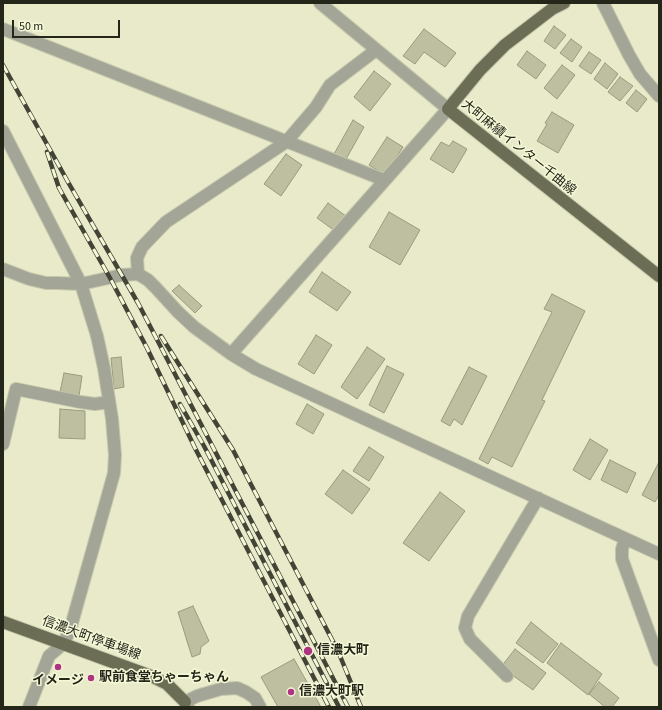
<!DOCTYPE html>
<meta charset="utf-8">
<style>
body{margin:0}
#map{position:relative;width:662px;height:710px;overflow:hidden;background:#e8eaca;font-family:"Source Sans 3",sans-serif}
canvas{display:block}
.frame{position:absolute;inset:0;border:4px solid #25261a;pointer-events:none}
.scale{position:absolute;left:12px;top:20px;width:108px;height:18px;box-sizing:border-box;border:2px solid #25261a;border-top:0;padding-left:5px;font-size:12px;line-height:14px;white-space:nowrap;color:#25261a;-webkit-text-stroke:3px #f5f8d7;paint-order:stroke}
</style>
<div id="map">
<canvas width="662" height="710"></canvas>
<div class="frame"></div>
<div class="scale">50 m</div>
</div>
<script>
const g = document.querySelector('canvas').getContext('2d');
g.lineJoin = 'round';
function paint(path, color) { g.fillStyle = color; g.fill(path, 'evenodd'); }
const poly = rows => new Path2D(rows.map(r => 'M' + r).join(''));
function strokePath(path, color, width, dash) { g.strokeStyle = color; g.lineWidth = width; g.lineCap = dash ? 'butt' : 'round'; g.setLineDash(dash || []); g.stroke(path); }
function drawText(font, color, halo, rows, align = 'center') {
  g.font = font + ' "Source Sans 3","Noto Sans JP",sans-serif'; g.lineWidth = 3; g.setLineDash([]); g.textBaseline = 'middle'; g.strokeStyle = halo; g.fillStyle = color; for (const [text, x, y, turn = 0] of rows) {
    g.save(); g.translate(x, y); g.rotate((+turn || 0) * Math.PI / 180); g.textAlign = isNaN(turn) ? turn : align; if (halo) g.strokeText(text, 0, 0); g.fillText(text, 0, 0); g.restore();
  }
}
const building = poly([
 [554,26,566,35,555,49,544,41,554,26],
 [424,29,456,53,445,67,424,52,415,64,403,56,424,29],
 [571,39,582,47,572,62,560,53,571,39],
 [527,51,546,65,536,79,517,65,527,51],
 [589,52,601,60,591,74,579,66,589,52],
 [605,63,618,74,607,89,594,79,605,63],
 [562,65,575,75,557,99,544,88,562,65],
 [374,71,391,84,370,111,354,97,374,71],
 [620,77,633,86,620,101,608,92,620,77],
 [636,90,647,99,637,112,626,103,636,90],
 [552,112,574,125,558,153,537,141,547,124,545,123,552,112],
 [353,120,364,127,345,161,334,154,353,120],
 [387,137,403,147,385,175,369,165,387,137],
 [453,141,467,149,453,173,430,159,441,142,449,146,453,141],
 [286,154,302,165,281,196,264,184,286,154],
 [328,203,346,216,335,231,317,218,328,203],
 [389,212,420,230,400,265,369,247,389,212],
 [322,272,351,292,337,311,309,292,322,272],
 [179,285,202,306,195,313,172,291,179,285],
 [552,294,585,311,542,400,545,401,512,467,492,457,488,464,479,459,552,312,544,309,552,294],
 [316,335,332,345,314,374,298,364,316,335],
 [367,347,385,359,357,399,341,387,367,347],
 [121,357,124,387,114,389,111,358,121,357],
 [387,366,404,374,384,413,369,405,387,366],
 [469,367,487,376,462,425,454,419,450,426,441,421,469,367],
 [64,373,82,376,79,396,60,392,64,373],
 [307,404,324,414,313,434,296,424,307,404],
 [60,409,85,411,85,439,59,438,60,409],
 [590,439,608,450,590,480,573,470,590,439],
 [369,447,384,457,369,481,353,471,369,447],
 [610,460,636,473,627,493,601,480,610,460],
 [659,462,659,495,655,502,642,495,659,462],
 [343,470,370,489,352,514,325,494,343,470],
 [440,492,465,511,429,561,403,543,440,492],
 [193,606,209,641,201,647,200,654,192,657,178,612,193,606],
 [531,622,558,644,543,663,516,643,531,622],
 [561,643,602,674,588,695,547,663,561,643],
 [515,649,546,673,533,690,501,667,515,649],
 [294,659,321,707,278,707,261,677,294,659],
 [599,682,619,698,612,707,605,707,589,694,599,682]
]);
const minor = poly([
 [603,3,629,55,640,74,659,96],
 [3,29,384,180],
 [3,131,81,284,97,336,104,368,112,419,115,455,114,473,109,491,70,630,63,644,49,656,29,707],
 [3,269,29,279,46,283,57,283,81,284,122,275,138,274,148,280,156,288,178,312,194,327,231,354,256,369,659,554],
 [138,274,137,258,142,247,166,222,286,142,316,107,330,85,376,50],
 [231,354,448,109,320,3],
 [3,444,16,389,80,402,95,404,109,402],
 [625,539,622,549,622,559,659,660],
 [507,676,470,639,465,628,468,616,538,498],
 [188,707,185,702,197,696,221,689,237,688,246,692,255,698,260,707]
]);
const major = poly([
 [564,3,552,9,505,45,480,70,448,109,659,276],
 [3,622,151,676,167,684,185,702]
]);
const rail = poly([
 [3,65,68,182,138,303,348,707],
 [47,152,59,188,110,278,147,348,195,448,329,707],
 [161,336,233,450,338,651,361,707],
 [180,404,204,446,339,707]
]);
const markers = [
 [308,651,5,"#af3383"],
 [58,667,4,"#af3383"],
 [91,678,4,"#af3383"],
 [291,692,4,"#af3383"]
];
const streetNames = [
 ["大町麻績インター千曲線",518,148,39],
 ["信濃大町停車場線",91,639,20]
];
const poiNames = [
 ["信濃大町",317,651],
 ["駅前食堂ちゃーちゃん",99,678],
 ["イメージ",58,681,"center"],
 ["信濃大町駅",299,692]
];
paint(building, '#bdbfa0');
strokePath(building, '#989b7d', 1);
strokePath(minor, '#c5c7aa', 14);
strokePath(major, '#c5c7aa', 14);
strokePath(minor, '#a3a597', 12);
strokePath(major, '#6c6d55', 12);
strokePath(rail, '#434435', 4.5);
strokePath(rail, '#f5f8d7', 3, [9]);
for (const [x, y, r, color] of markers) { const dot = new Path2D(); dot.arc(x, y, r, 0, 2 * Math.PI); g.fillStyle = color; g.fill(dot); strokePath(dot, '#f5f8d7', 1.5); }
drawText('13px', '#25261a', '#f5f8d7', streetNames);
drawText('bold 13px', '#25261a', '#f5f8d7', poiNames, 'left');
</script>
